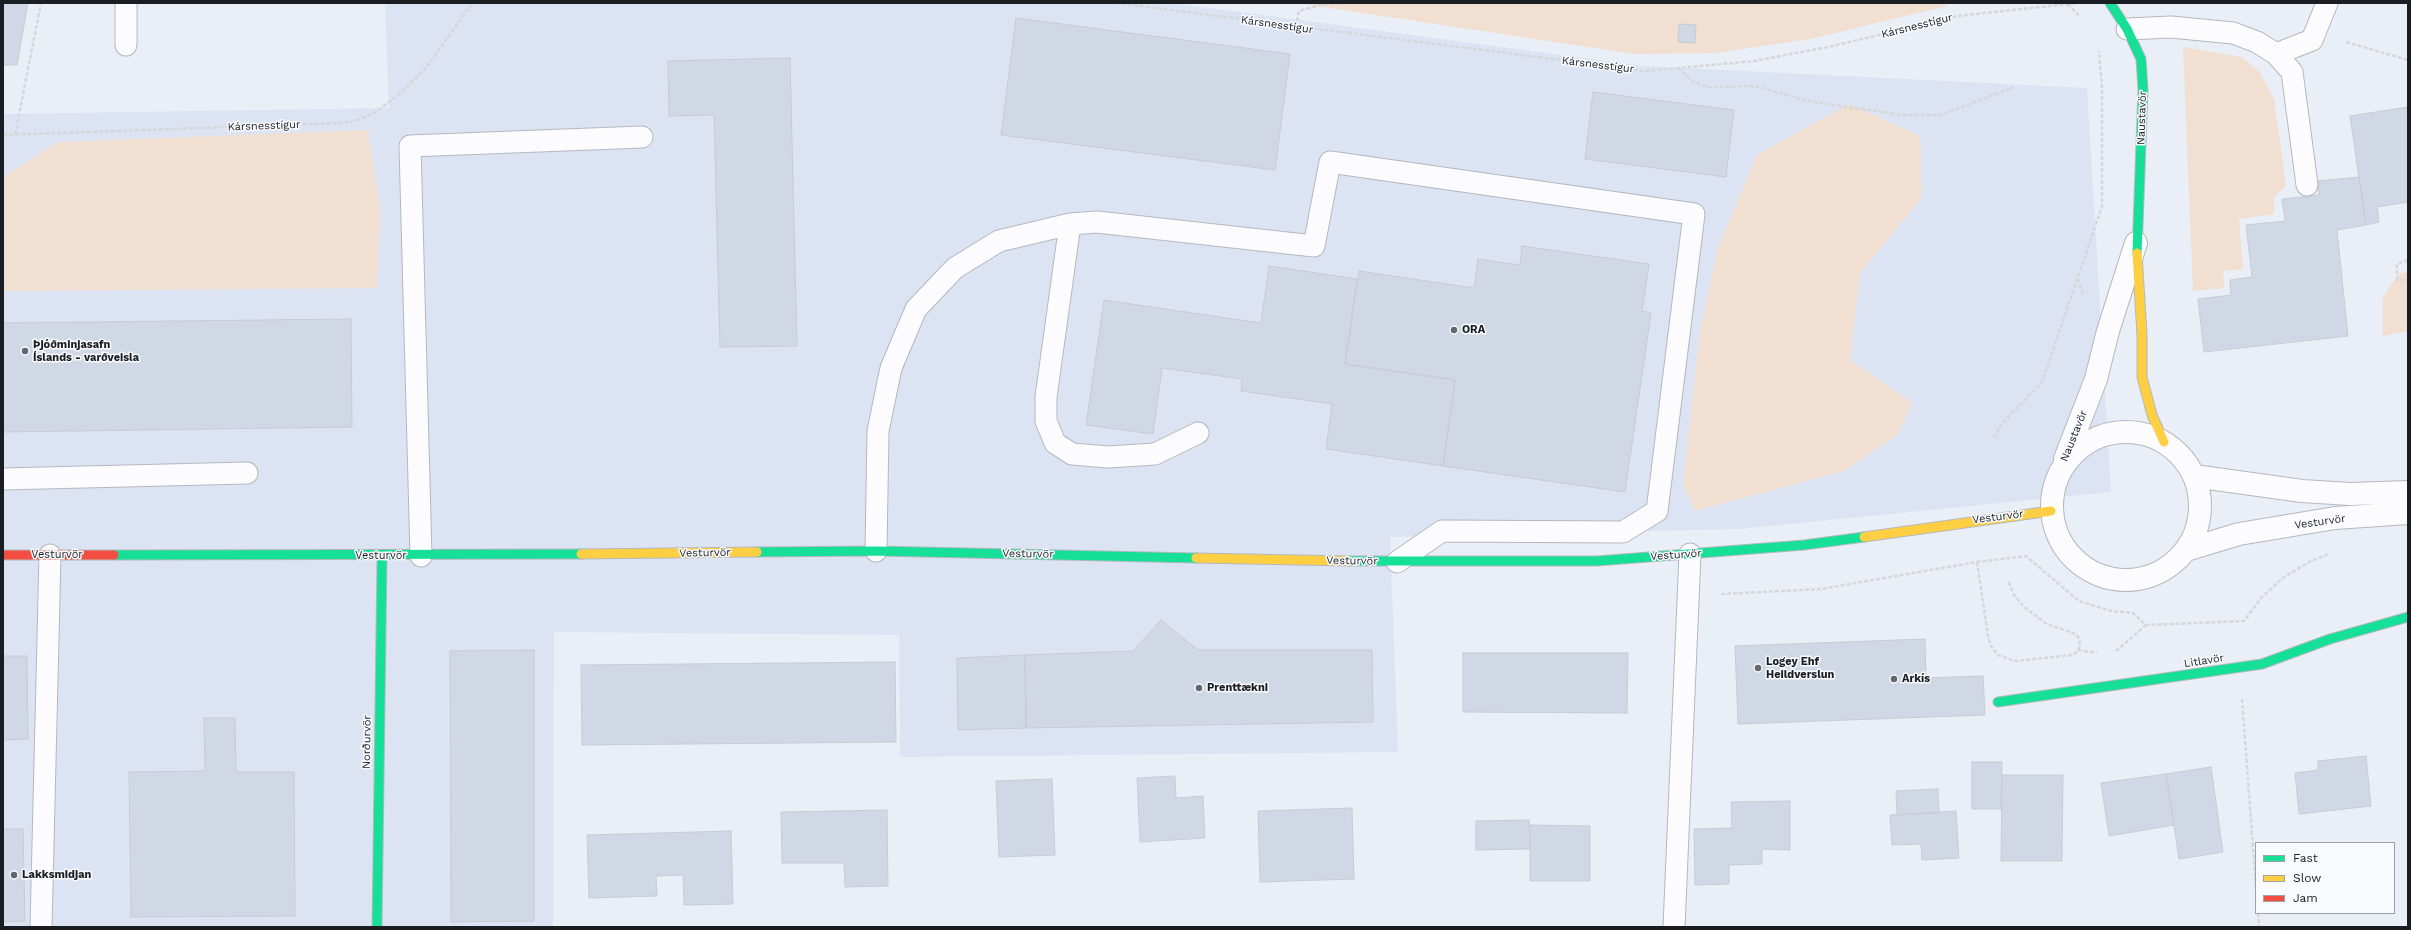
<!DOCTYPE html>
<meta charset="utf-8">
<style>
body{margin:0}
#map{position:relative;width:2411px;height:930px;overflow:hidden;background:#eaeef6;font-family:"Work Sans",sans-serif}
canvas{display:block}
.frame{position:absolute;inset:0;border:4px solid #1a1d22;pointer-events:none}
.legend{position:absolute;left:2255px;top:842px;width:140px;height:72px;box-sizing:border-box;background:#f8fafd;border:1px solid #9fa2a5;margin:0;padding:5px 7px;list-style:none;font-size:12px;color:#1a1d22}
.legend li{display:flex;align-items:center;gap:8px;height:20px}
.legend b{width:20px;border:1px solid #9fa2a5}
</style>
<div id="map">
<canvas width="2411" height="930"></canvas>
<div class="frame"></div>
<ul class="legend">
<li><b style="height:5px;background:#16e098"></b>Fast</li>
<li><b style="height:5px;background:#ffcf43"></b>Slow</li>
<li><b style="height:5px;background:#f24e42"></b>Jam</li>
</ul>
</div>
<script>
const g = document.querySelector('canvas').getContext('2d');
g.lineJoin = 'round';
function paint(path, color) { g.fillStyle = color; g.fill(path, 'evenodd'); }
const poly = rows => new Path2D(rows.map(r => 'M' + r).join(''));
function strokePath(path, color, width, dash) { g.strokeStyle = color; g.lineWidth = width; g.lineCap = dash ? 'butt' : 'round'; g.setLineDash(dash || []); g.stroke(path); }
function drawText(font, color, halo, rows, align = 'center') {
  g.font = font + ' "Work Sans",sans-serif'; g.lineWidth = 3; g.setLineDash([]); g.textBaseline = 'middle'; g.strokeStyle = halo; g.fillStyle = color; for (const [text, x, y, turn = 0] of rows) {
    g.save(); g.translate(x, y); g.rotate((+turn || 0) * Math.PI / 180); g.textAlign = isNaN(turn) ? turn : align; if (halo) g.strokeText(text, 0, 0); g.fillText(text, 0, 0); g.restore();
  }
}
const built = poly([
 [385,3,1173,3,1643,66,2087,88,2111,492,1740,529,1390,537,1398,752,900,757,899,635,554,632,553,927,3,927,3,114,389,108]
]);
const green = poly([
 [1296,3,1947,3,1947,6,1810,39,1715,53,1635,54],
 [2183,47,2242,57,2259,71,2274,99,2286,186,2274,197,2274,214,2239,219,2243,269,2223,271,2224,288,2193,291],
 [1849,104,1920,136,1922,197,1860,273,1850,360,1912,403,1897,435,1844,471,1695,511,1683,484,1700,331,1718,248,1757,155],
 [368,130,380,210,377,288,3,291,3,177,58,142],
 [2408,271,2408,331,2383,336,2383,297,2399,274]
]);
const building = poly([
 [3,3,28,3,17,65,3,65,3,3],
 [1016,18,1290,54,1275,170,1001,135,1016,18],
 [1679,24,1696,25,1695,43,1678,42,1679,24],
 [790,58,797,346,720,347,714,115,669,116,668,61,790,58],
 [1593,92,1734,110,1726,177,1585,159,1593,92],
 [2408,107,2408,202,2377,207,2379,222,2366,225,2350,116,2408,107],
 [2359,177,2366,225,2337,230,2348,336,2204,352,2198,299,2231,295,2230,280,2252,277,2246,225,2285,221,2282,199,2319,195,2318,181,2359,177],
 [1522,246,1649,264,1642,311,1651,313,1625,492,1443,466,1455,380,1345,364,1359,271,1474,288,1478,259,1520,265,1522,246],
 [1269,266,1357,279,1345,364,1455,380,1443,466,1326,449,1332,404,1241,391,1242,379,1162,368,1153,434,1086,425,1104,300,1261,323,1269,266],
 [351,319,352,427,3,432,3,323,351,319],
 [1161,620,1198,650,1372,650,1373,722,1026,728,1025,655,1133,651,1161,620],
 [1925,639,1926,678,1983,676,1985,715,1738,724,1735,646,1925,639],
 [534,650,534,921,451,922,450,651,534,650],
 [1463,653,1628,653,1627,713,1463,712,1463,653],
 [1025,655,1026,728,958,730,957,658,1025,655],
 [3,656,27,656,28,739,3,740,3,656],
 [895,662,896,742,582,745,581,665,895,662],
 [204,718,235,718,236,772,294,772,295,916,131,917,129,772,205,771,204,718],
 [2366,756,2371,806,2299,814,2295,773,2318,770,2318,761,2366,756],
 [1972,762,2002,762,2001,809,1972,809,1972,762],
 [2211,767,2223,852,2179,859,2166,774,2211,767],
 [2166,774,2174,825,2109,836,2101,783,2166,774],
 [2002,775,2063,775,2062,861,2001,861,2002,775],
 [1175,776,1176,798,1203,796,1205,838,1140,842,1137,778,1175,776],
 [1052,779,1055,855,999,857,996,781,1052,779],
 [1938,789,1939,813,1897,815,1896,791,1938,789],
 [1790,801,1790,850,1762,849,1762,864,1729,865,1729,884,1695,885,1694,829,1732,828,1731,802,1790,801],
 [1352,808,1354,879,1260,882,1258,811,1352,808],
 [887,810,888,886,845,887,844,863,782,863,781,812,887,810],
 [1956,811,1959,858,1922,860,1921,844,1892,845,1890,815,1956,811],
 [1529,820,1530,849,1476,850,1476,821,1529,820],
 [1530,825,1590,826,1590,881,1530,881,1530,825],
 [3,829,23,829,25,921,3,922,3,829],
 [731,831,733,904,684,905,683,875,656,876,657,896,589,898,587,835,731,831]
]);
const path = poly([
 [1116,3,1646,71,1754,61,1833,46,1957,16,2078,3],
 [2068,4,2079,16],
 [1296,27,1299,11,1320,5,1348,3],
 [2346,42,2408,60],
 [1678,68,1695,83,1709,87,1755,86,1813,102,1902,115,1941,115,2014,87],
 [3,135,341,123,358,120,374,113,396,97,426,68,472,3],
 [15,135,41,3],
 [2408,260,2397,264,2397,280,2408,279],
 [2078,279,2084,297],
 [1994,438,2001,425,2042,382,2102,206,2102,88,2099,51],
 [1977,562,1988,636,1991,646,1998,655,2015,661,2073,655,2078,650,2080,645,2079,638,2073,633,2047,624,2024,607,2014,595,2008,580],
 [1721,594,1821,589,1977,562,2026,556,2079,601,2111,611,2133,613,2146,625,2244,621,2262,597,2284,577,2311,561,2329,554],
 [2078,650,2097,653],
 [2116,651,2146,625],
 [2242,699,2256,888],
 [2258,913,2259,927]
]);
const lane = poly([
 [126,3,126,45],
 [2127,29,2171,27,2233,33,2257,42,2276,54,2292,72,2307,185],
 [2276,54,2312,40,2327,3],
 [1070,224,1046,397,1046,421,1055,443,1072,454,1108,457,1155,454,1198,433],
 [3,479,247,473],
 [876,551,878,431,891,368,916,309,955,268,999,241,1070,224,1097,222,1314,246,1330,162,1694,214,1657,511,1623,532,1442,531,1397,562],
 [421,556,410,146,642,137],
 [41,927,50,555],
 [1674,927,1690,554]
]);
const street = poly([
 '2052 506a74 74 0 1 1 148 0a74 74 0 1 1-148 0Z',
 [2065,459,2096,379,2108,331,2136,243],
 [2194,476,2302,491,2350,494,2408,492],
 [2186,550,2239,534,2335,518,2408,513]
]);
const fast = poly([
 [2110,3,2127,29,2141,59,2143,89,2137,253],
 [757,552,876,551,1196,558],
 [114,555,581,554],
 [1349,561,1597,561,1804,545,1864,537],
 [1998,702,2262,664,2330,639,2408,617],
 [377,927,382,557]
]);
const slow = poly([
 [2137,253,2142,335,2142,377,2152,415,2164,442],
 [1864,537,2051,511],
 [581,554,757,552],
 [1196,558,1349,561]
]);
const jam = poly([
 [3,555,114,555]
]);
const markers = [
 [1454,330,4,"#63666c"],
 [25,351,4,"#63666c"],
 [1758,668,4,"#63666c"],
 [1894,679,4,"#63666c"],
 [1199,688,4,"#63666c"],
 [14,875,4,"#63666c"]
];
const streetNames = [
 ["Kársnesstígur",1277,25,8],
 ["Kársnesstígur",1917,26,-14],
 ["Kársnesstígur",1598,65,7],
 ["Naustavör",2142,118,-88],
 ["Kársnesstígur",264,126,-2],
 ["Naustavör",2074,436,-68],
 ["Vesturvör",1998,517,-7],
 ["Vesturvör",2320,522,-8],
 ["Vesturvör",705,553,-1],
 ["Vesturvör",1028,554,1],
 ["Vesturvör",57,555],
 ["Vesturvör",1676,555,-4],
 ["Vesturvör",381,556],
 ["Vesturvör",1352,561,1],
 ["Litlavör",2204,661,-9],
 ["Norðurvör",367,742,-89]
];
const poiNames = [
 ["ORA",1462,330],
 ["Þjóðminjasafn",33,345],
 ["Íslands - varðveisla",33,358],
 ["Logey Ehf",1766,662],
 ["Heildverslun",1766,675],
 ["Arkís",1902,679],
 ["Prenttækni",1207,688],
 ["Lakksmidjan",22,875]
];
paint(built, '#dce4f4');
paint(green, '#f1dfd1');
paint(building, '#d1d8e5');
strokePath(building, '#c8cbd2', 1);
strokePath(lane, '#b4b8be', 23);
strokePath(street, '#b4b8be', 24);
strokePath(fast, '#b4b8be', 11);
strokePath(slow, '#b4b8be', 11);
strokePath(jam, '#b4b8be', 11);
strokePath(path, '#d6d7da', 2.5, [4, 2]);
strokePath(lane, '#fcfcfe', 21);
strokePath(street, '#fcfcfe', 22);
strokePath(fast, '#16e098', 9);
strokePath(slow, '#ffcf43', 9);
strokePath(jam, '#f24e42', 9);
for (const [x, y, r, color] of markers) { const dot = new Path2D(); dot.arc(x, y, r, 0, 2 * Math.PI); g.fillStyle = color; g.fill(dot); strokePath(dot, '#f8fafd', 1.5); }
drawText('11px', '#1a1d22', '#f8fafd', streetNames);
drawText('bold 11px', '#1a1d22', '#f8fafd', poiNames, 'left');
</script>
